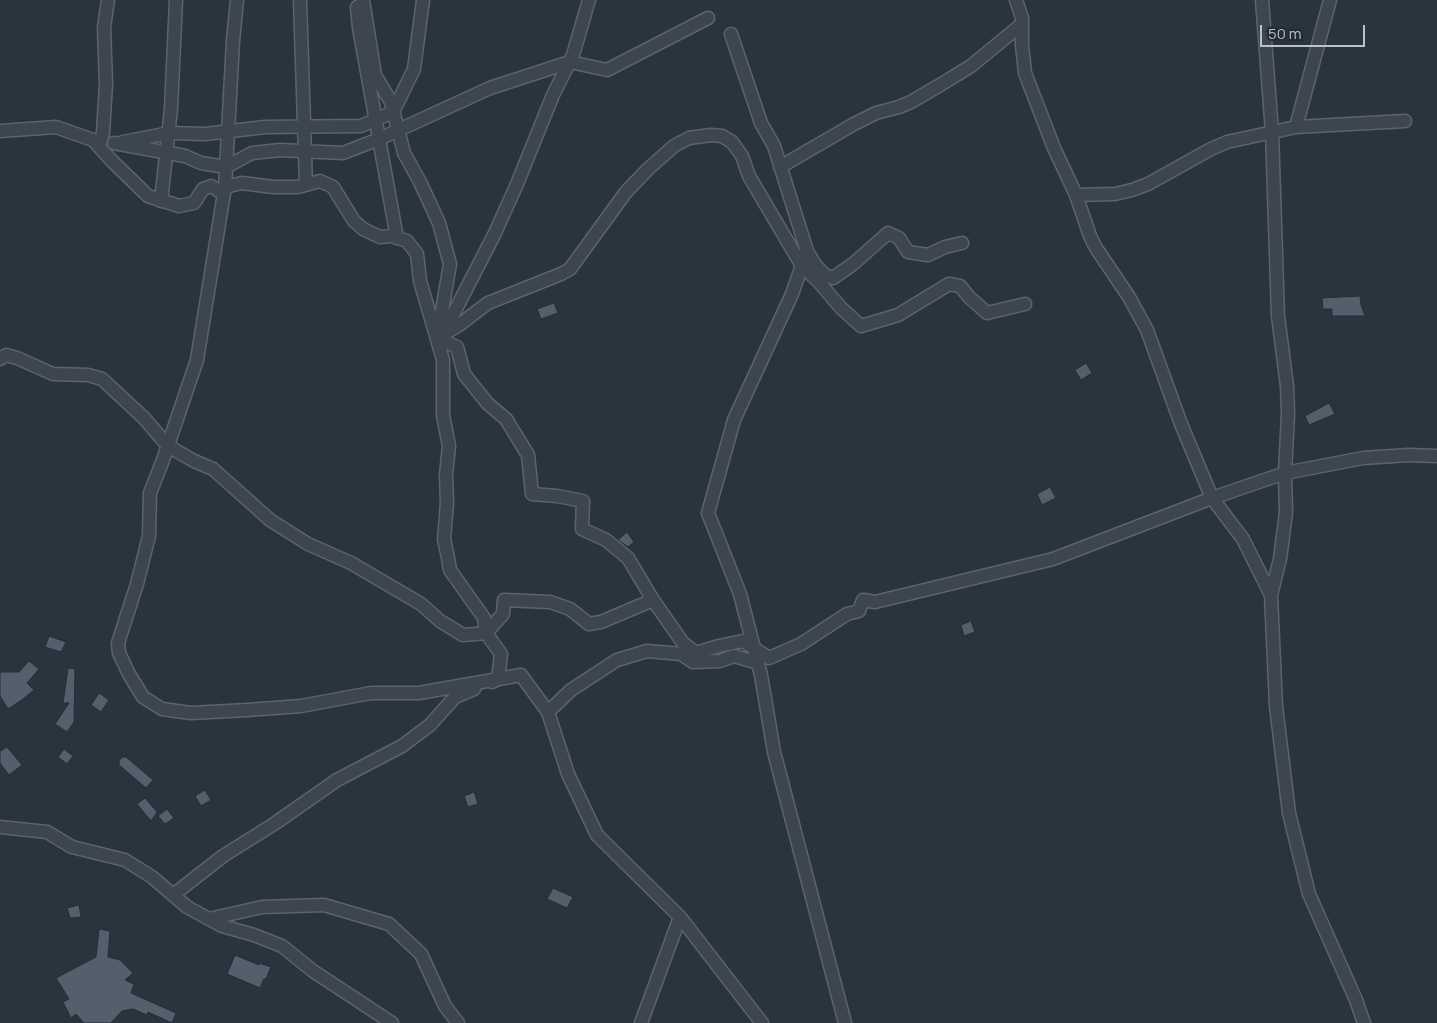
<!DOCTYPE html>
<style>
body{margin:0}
#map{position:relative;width:1437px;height:1023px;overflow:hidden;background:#29343f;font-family:Manrope,sans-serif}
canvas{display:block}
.scale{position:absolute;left:1260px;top:25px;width:105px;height:22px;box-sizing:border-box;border:2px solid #bac1ca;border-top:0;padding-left:6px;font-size:15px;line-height:18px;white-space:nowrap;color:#bac1ca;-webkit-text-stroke:4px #222b35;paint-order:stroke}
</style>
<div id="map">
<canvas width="1437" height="1023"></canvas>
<div class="scale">50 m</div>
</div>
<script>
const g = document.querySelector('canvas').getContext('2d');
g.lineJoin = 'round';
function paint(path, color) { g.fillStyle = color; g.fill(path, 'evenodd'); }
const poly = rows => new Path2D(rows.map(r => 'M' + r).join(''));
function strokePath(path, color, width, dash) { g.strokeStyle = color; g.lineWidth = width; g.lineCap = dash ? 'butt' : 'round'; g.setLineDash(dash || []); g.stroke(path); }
const building = poly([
 [1360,296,1361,305,1365,316,1332,316,1332,309,1323,309,1322,298,1360,296],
 [554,303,558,313,541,319,537,309,554,303],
 [1086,363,1092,373,1081,380,1075,370,1086,363],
 [1329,403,1335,414,1309,425,1305,416,1329,403],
 [1050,487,1056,498,1042,505,1037,494,1050,487],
 [627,532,634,542,628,547,618,540,627,532],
 [971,621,975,632,964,636,961,625,971,621],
 [49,636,66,642,61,652,45,647,49,636],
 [29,661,39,669,27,683,34,690,23,699,8,709,0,696,0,672,19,672,29,661],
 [68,668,75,669,74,722,67,732,55,724,69,703,63,703,68,668],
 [99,693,109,700,101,712,91,705,99,693],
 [7,747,22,765,9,775,0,763,0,751,7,747],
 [64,749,73,756,67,764,58,757,64,749],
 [122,757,126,757,153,780,146,788,119,765,119,761,122,757],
 [205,790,211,800,201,806,195,796,205,790],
 [474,792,478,804,468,807,464,796,474,792],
 [145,798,157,812,151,821,137,804,145,798],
 [167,809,174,818,165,824,158,816,167,809],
 [553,888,573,897,567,908,547,899,553,888],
 [79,905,81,917,70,918,67,908,79,905],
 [99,929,110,931,108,957,120,960,133,973,125,980,134,984,131,993,176,1013,172,1023,148,1012,147,1015,133,1009,122,1011,111,1023,84,1023,76,1014,71,1018,63,1002,69,999,56,978,96,957,99,929],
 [235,955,259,965,259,963,271,967,266,979,264,979,260,988,227,974,235,955]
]);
const street = poly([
 [237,0,233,41,225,187,197,360,163,460,150,493,149,536,137,584,118,643,119,653,129,674,143,697,162,709,191,713,247,710,301,706,371,693,419,693,521,675,548,712,571,690,617,660,647,651,681,654,693,662,720,661,734,656,758,663],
 [300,0,306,185],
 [363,0,375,75,391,102,404,153,420,182,439,223,450,264,438,334],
 [1016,0,1022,18,1022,45,1025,73,1054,148,1076,195,1090,236,1096,248,1129,297,1147,330,1181,424,1212,498,1243,539,1271,595],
 [1262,0,1272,132,1278,316,1287,386,1288,414,1285,473,1286,512,1280,559,1271,595,1276,706,1289,813,1309,894,1356,1000,1364,1023],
 [357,7,359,28,397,238],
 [731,34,761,123,774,146,807,251,816,266,825,275,833,278,853,264,888,233,899,238,908,252,928,255,945,247,962,243],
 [1296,127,1330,0],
 [0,131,56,127,93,140,111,160,148,196,179,206,194,203,203,189,211,186,219,191,225,187,242,183,273,187,298,187,320,181,333,187,354,221,363,229,380,237,392,236,407,241,417,254,420,281,443,360,443,415,449,446,446,475,447,503,444,539,448,558,450,570,484,618,486,633,501,654,498,679,492,682],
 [123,142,169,133,205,134,265,127,361,126,393,112,414,69,423,0],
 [114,143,185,156,201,163,226,167,252,153,280,150,343,153,379,139,490,88,570,62,607,70,708,18],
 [99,146,103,133,106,84,104,27,108,0],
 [780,167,854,124,876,113,899,107,911,102,945,82,971,66,1022,24],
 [1076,195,1115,194,1132,190,1148,184,1211,149,1227,142,1296,127,1405,121],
 [161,201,171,109,176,0],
 [807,251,792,294,734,420,708,513,740,594,761,675,774,752,845,1023],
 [442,336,495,233,517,184,553,95,573,55,589,0],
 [437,338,459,325,488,303,561,274,570,269,626,192,648,169,674,146,689,138,711,135,722,136,732,142,742,156,749,176,802,266,818,281,841,308,861,326,898,315,949,284,960,286,969,297,987,313,1025,304],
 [437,338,457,347,464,374,488,404,506,419,528,455,532,494,557,496,583,501,582,529,606,540,628,558,653,600],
 [0,359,6,355,17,358,53,374,88,375,102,379,144,418,168,446,194,461,213,469,270,520,308,544,351,563,421,604,440,621,463,635,486,633,503,614,504,600,550,602,570,609,589,624,601,622,653,600,683,643,696,653,719,646,743,641,769,658,801,644,847,614,859,611,863,600,875,602,1053,559,1212,498,1285,473,1363,458,1409,455,1437,456],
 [548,712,568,774,597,835,680,917,762,1023],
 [0,827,47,832,72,847,125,860,152,877,187,907,209,919,222,926,254,935,282,946,313,971,392,1023],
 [173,895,223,856,274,824,337,780,402,746,430,725,455,697,474,689],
 [209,919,262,907,324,905,389,924,421,954,445,1006,458,1023],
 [641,1023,680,917]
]);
paint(building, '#535f6a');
strokePath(building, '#242d37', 1);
strokePath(street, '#5b646d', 15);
strokePath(street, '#3d4650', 12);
</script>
